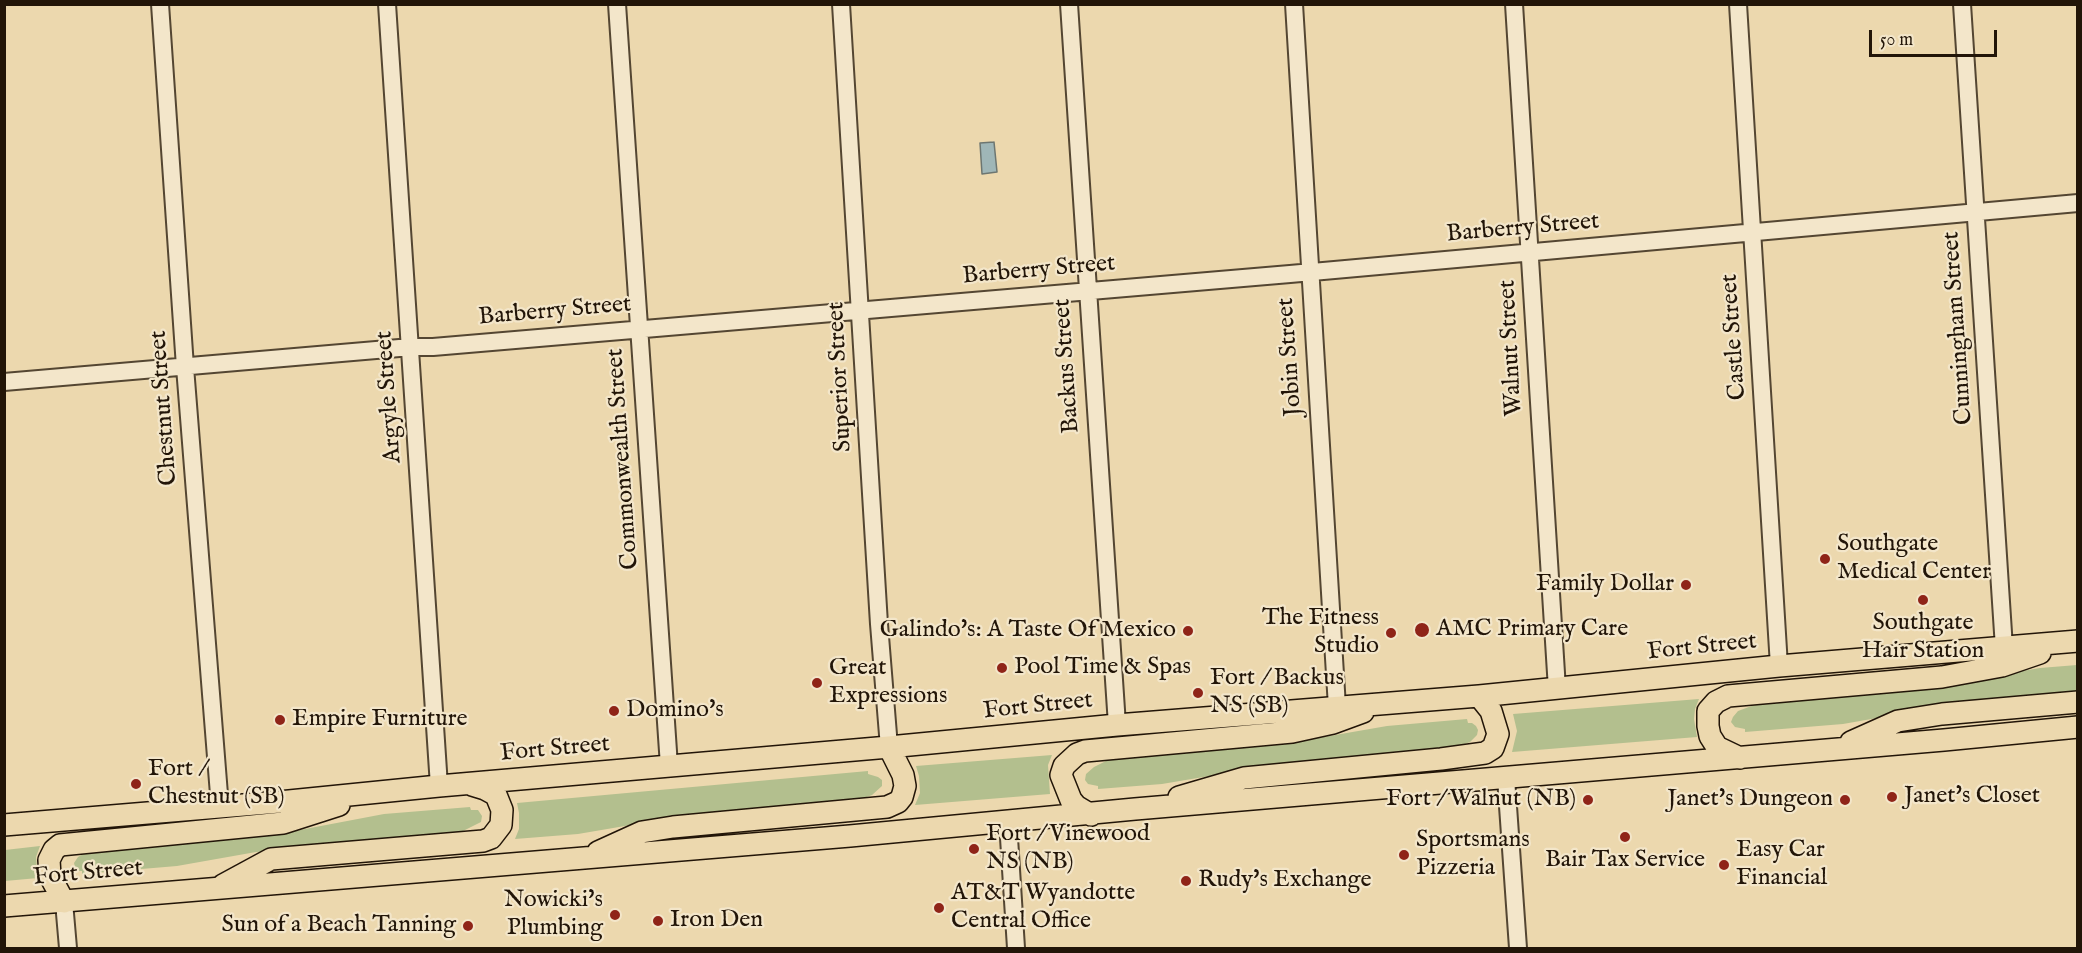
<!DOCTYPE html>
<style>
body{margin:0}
#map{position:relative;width:2082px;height:953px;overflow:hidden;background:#ecd8ae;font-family:"IM FELL English",serif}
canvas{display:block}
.frame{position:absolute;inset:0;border:6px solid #221508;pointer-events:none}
.scale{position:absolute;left:1869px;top:30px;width:128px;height:27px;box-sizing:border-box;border:3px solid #221508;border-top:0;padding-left:8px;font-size:18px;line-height:21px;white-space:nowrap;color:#221508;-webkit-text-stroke:4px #f3e6ca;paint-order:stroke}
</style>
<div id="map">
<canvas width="2082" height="953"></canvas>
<div class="frame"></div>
<div class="scale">50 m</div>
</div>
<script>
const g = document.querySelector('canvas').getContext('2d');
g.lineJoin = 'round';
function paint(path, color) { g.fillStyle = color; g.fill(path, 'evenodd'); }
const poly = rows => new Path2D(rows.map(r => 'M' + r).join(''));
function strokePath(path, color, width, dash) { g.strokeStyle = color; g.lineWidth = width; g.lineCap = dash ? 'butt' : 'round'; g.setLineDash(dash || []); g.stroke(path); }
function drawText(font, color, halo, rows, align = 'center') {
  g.font = font + ' "IM FELL English",serif'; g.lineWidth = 4.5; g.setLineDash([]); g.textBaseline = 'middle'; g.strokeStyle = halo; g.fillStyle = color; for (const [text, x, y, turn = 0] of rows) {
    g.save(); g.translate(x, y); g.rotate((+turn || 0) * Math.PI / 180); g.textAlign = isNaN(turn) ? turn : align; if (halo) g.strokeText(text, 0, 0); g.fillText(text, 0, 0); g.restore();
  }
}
const green = poly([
 [2077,665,2077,695,1934,708,1843,724,1745,732,1745,729,1735,727,1731,722,1733,717,1738,711,1757,704,1944,684,2040,668],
 [1699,699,1695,709,1694,719,1697,737,1512,752,1517,731,1513,714],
 [1467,719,1468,723,1472,723,1476,726,1478,730,1477,735,1470,742,1460,746,1257,768,1162,784,1098,789,1098,786,1088,784,1085,780,1086,774,1094,767,1108,760,1108,757,1295,742,1387,726],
 [1052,755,1048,765,1050,794,915,805,920,793,919,776,916,766],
 [868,771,868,774,878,777,882,780,882,786,872,795,864,798,864,803,660,820,578,834,515,839,519,829,519,813,517,803],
 [470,807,471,810,478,810,482,816,481,822,463,831,462,835,256,852,177,866,82,874,82,871,78,871,75,867,74,863,78,857,85,853,284,833,384,814],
 [40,846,36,857,38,878,5,881,5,850]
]);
const water = poly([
 [994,142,997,172,982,174,980,143,994,142]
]);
const minor = poly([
 [160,4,185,367,220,807],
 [387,4,439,786],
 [617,4,669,766],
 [841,4,879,624,889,747],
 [1069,4,1117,725],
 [1294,4,1337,707],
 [1514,4,1557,689],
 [1738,4,1779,666],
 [1962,4,2004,648],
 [4,382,411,347,433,347,1290,274,2078,203],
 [1506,778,1518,948],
 [1008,822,1016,948],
 [64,902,68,948]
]);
const major = poly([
 [1851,742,1898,721,1942,714,2078,702],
 [1740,758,1717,747,1710,736,1708,726,1708,711,1716,702,1728,696,1942,677,2002,666,2040,653],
 [1179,797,1244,778,1441,759,1485,753,1493,748,1498,734,1491,711,1479,696],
 [1091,815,1076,806,1071,800,1061,775,1064,766,1077,754,1085,751,1292,732,1333,723,1363,712],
 [4,825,279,802,439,786,889,747,1117,725,1479,696,1779,666,2078,641],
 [598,852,642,832,673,827,887,807,898,802,902,797,905,786,903,775,889,747],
 [223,885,271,859,483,841,491,838,501,825,502,810,496,795,485,789,472,785],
 [64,902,50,876,49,860,54,850,60,845,283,823,339,805],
 [4,906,850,836,1135,809,1944,740,2078,727]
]);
const markers = [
 [1825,559,6,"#8f2418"],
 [1686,585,6,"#8f2418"],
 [1923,600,6,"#8f2418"],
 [1422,630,8,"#8f2418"],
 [1188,631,6,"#8f2418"],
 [1391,633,6,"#8f2418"],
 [1002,668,6,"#8f2418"],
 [817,683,6,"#8f2418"],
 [1198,693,6,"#8f2418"],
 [614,711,6,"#8f2418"],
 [280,720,6,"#8f2418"],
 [136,784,6,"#8f2418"],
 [1892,797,6,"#8f2418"],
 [1588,800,6,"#8f2418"],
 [1845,800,6,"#8f2418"],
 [1625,837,6,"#8f2418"],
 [974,849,6,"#8f2418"],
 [1404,855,6,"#8f2418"],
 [1724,865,6,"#8f2418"],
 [1186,881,6,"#8f2418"],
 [939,908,6,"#8f2418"],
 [615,915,6,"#8f2418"],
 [658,921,6,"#8f2418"],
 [468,926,6,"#8f2418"]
];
const streetNames = [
 ["Barberry Street",1523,229,-5],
 ["Barberry Street",1039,271,-5],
 ["Barberry Street",555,312,-5],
 ["Cunningham Street",1959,328,-94],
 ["Castle Street",1735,337,-94],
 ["Walnut Street",1512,348,-93],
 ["Jobin Street",1291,357,-94],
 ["Backus Street",1068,366,-94],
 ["Superior Street",841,377,-93],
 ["Argyle Street",390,397,-94],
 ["Chestnut Street",165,408,-94],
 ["Commonwealth Street",624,459,-94],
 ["Fort Street",1702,648,-6],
 ["Fort Street",1038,707,-6],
 ["Fort Street",555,750,-5],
 ["Fort Street",88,874,-5]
];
const poiNames = [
 ["Southgate",1837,545],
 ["Medical Center",1837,573],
 ["Family Dollar",1674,585,"right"],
 ["The Fitness",1379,619,"right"],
 ["Studio",1379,647,"right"],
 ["Southgate",1923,624,"center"],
 ["Hair Station",1923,652,"center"],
 ["AMC Primary Care",1436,630],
 ["Galindo's: A Taste Of Mexico",1176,631,"right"],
 ["Pool Time & Spas",1014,668],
 ["Great",829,669],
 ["Expressions",829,697],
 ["Fort / Backus",1210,679],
 ["NS (SB)",1210,707],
 ["Domino's",626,711],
 ["Empire Furniture",292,720],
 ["Fort /",148,770],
 ["Chestnut (SB)",148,798],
 ["Janet's Closet",1904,797],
 ["Fort / Walnut (NB)",1576,800,"right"],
 ["Janet's Dungeon",1833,800,"right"],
 ["Fort / Vinewood",986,835],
 ["NS (NB)",986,863],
 ["Sportsmans",1416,841],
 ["Pizzeria",1416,869],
 ["Easy Car",1736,851],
 ["Financial",1736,879],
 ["Bair Tax Service",1625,861,"center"],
 ["Rudy's Exchange",1198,881],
 ["AT&T Wyandotte",951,894],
 ["Central Office",951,922],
 ["Nowicki's",603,901,"right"],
 ["Plumbing",603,929,"right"],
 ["Iron Den",670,921],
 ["Sun of a Beach Tanning",456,926,"right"]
];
paint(green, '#b3bf8e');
paint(water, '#9fb6b7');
strokePath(water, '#6d7671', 1.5);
strokePath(minor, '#544632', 20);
strokePath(major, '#221508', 24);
strokePath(minor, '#f3e6ca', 16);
strokePath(major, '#ecd8ae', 21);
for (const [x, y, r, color] of markers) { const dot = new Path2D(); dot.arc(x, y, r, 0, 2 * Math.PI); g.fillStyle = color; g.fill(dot); strokePath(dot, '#f3e6ca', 2); }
drawText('24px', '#221508', '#f3e6ca', streetNames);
drawText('24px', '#221508', '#f3e6ca', poiNames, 'left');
</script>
